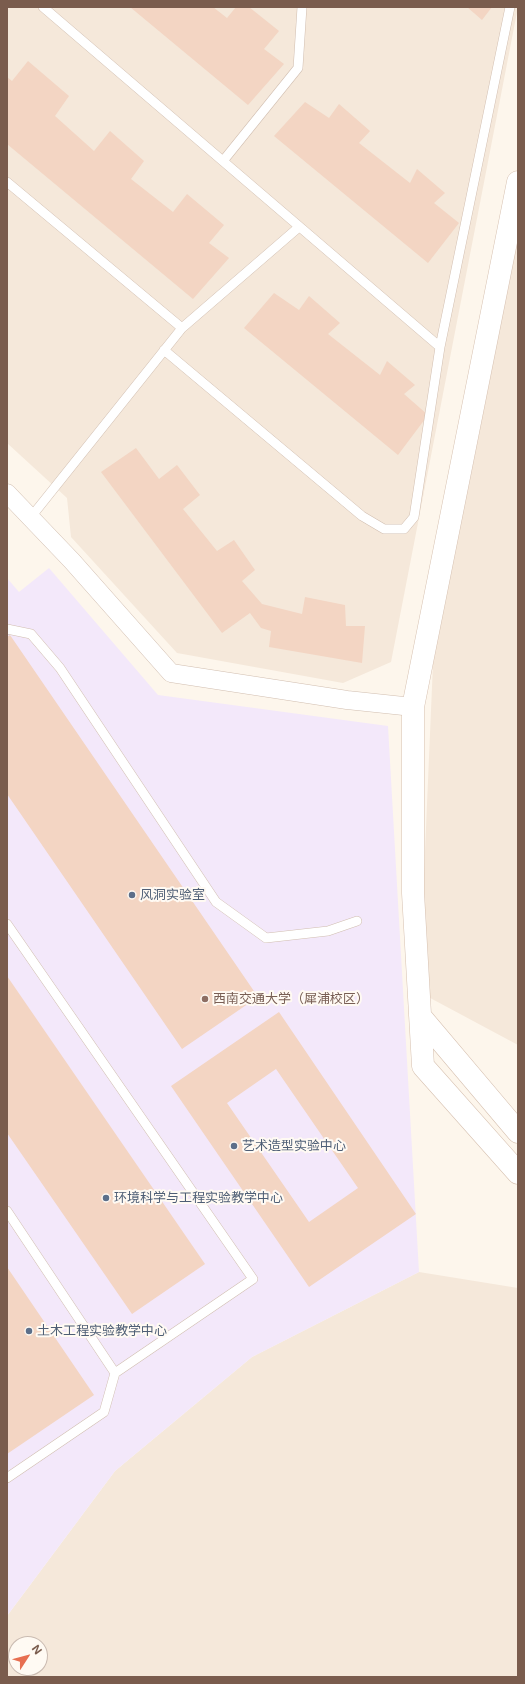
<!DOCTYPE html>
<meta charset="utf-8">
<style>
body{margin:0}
#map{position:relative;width:525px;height:1684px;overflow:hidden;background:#fdf6ec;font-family:Inter,sans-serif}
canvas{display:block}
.frame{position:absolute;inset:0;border:8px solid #7a5c4d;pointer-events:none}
.north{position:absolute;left:8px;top:1636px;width:40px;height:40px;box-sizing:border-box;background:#fffaf3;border:1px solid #cabbb1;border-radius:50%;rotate:54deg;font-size:11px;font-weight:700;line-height:16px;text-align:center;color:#7a5c4d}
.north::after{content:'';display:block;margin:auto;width:14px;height:18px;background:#e76f51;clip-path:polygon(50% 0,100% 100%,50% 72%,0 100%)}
</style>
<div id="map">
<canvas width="525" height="1684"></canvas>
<div class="frame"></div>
<div class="north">N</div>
</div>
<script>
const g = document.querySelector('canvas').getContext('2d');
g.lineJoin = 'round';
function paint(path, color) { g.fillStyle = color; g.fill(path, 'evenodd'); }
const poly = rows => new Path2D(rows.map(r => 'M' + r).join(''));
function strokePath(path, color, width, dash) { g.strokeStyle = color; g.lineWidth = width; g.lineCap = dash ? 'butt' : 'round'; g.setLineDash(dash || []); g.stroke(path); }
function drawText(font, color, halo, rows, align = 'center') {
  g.font = font + ' Inter,"Noto Sans SC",sans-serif'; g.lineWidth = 4; g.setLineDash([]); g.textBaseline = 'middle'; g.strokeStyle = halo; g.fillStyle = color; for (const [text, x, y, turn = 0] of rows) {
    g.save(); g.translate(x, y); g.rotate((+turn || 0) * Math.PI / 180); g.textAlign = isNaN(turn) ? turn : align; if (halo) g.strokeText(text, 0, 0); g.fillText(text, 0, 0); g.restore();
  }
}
const residential = poly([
 [7,7,518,7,391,662,343,683,177,653,71,537,67,498,7,443],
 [518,225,518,1045,419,992,436,593],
 [419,1272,518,1288,518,1677,7,1677,7,1616,115,1471,252,1357],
 [16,1644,40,1644,40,1668,16,1668]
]);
const education = poly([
 [49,568,158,695,388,726,419,1272,252,1357,115,1471,7,1616,7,578,19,592]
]);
const building = poly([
 [130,7,213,7,227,18,236,7,249,7,279,31,264,49,284,64,248,105],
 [467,7,492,7,482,20],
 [28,61,69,96,55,116,94,151,110,131,144,161,131,179,173,212,187,194,224,225,209,243,229,258,193,299,7,144,7,77,12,81],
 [305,102,329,118,339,104,370,131,359,143,410,183,417,169,445,193,434,203,459,223,428,263,274,136],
 [274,293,299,310,309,296,340,323,328,334,380,375,387,361,415,385,404,394,428,415,398,455,244,328],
 [136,448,159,479,177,465,200,495,183,509,217,551,234,540,255,570,242,581,262,604,302,614,305,597,345,605,346,626,365,626,362,663,269,647,271,631,261,628,250,613,222,633,101,472],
 [10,635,258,997,182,1049,7,794,7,637],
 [7,976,205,1264,132,1314,7,1133],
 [279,1012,416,1214,309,1287,171,1086],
 [276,1069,358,1188,309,1222,227,1103],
 [7,1267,94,1395,7,1454]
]);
const lane = poly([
 [43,7,440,347],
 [223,161,298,68,302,7],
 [7,182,182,328],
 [164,350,362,516,384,529,404,529,414,517,440,347,510,7],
 [31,517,182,328,299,227],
 [7,629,31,634,60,668,216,902,266,938,328,931,357,921],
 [7,924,253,1279,115,1373,104,1412,7,1478],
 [7,1211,115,1373]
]);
const street = poly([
 [7,493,72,561,171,673,347,700,413,707]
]);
const secondary = poly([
 [518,182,413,707,413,893,423,1066,518,1173],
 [420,1016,518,1132]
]);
const markers = [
 [132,895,4,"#5c6f8a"],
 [205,999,4,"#8d6e63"],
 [234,1146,4,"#5c6f8a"],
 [106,1198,4,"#5c6f8a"],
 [29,1331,4,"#5c6f8a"]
];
const serviceNames = [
 ["风洞实验室",140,895],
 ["艺术造型实验中心",242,1146],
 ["环境科学与工程实验教学中心",114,1198],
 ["土木工程实验教学中心",37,1331]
];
const educationNames = [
 ["西南交通大学（犀浦校区）",213,999]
];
paint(residential, '#f5e8da');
paint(education, '#f3e8fa');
paint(building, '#f3d5c3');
strokePath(lane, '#d1beb0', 10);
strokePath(street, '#d1beb0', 19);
strokePath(secondary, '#d6c0b0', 23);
strokePath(lane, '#fff', 9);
strokePath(street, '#fff', 18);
strokePath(secondary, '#fff', 22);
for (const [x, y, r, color] of markers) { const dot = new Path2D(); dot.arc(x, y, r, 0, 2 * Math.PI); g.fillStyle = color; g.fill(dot); strokePath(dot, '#fffaf3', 1.5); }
drawText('13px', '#4e5e75', '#fffaf3', serviceNames, 'left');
drawText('13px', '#785e54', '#fffaf3', educationNames, 'left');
</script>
